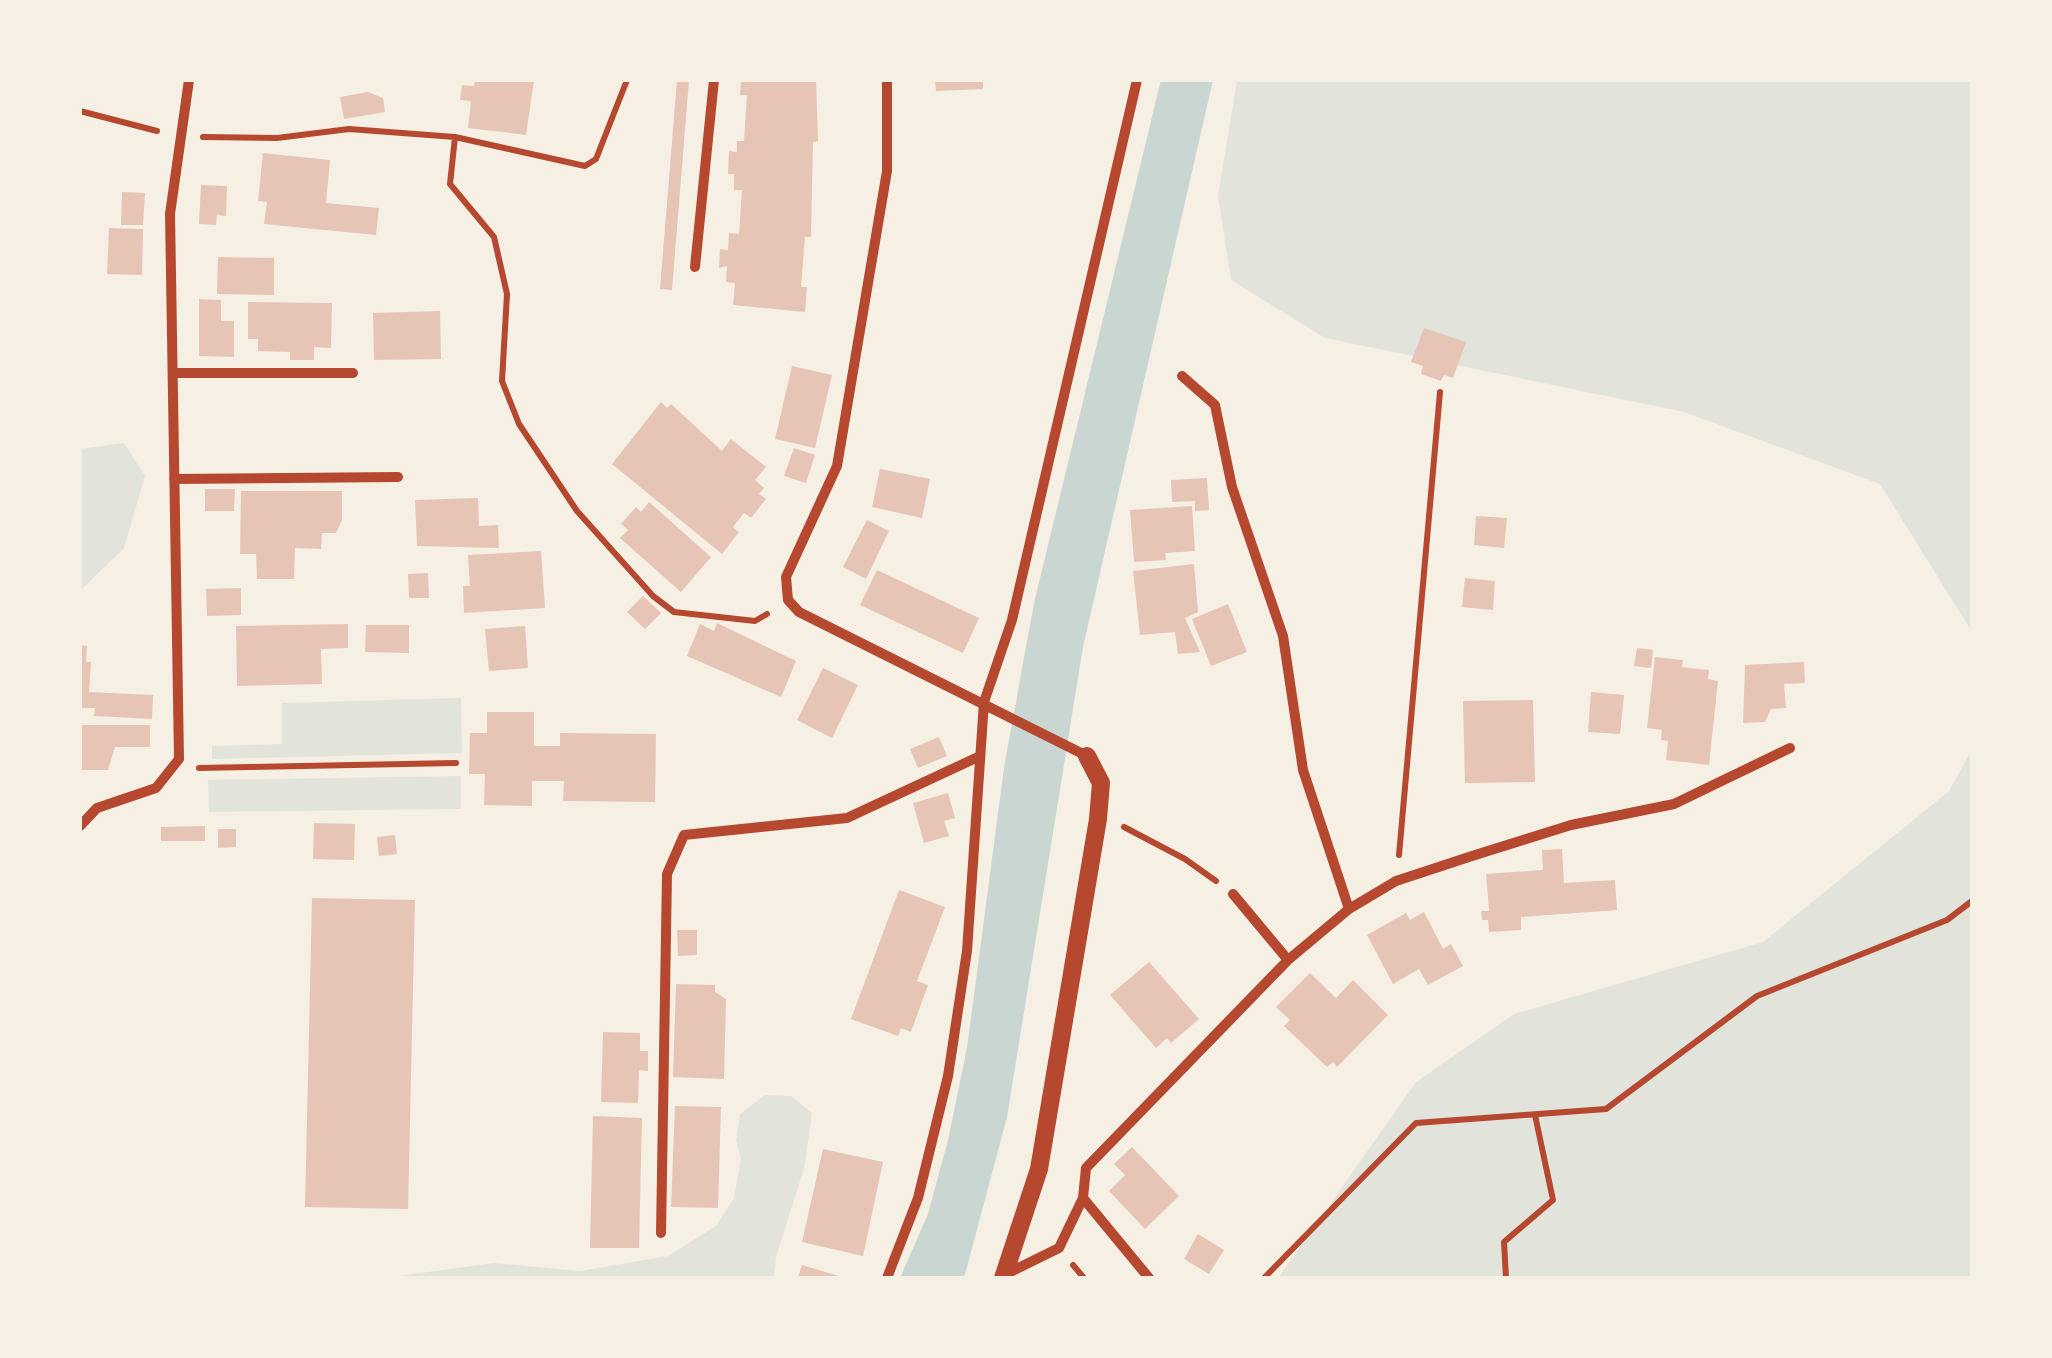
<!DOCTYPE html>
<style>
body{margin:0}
#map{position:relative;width:2052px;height:1358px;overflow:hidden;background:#f6efe4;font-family:"Open Sans",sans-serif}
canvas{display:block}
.frame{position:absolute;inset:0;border:82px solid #f6efe4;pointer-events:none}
</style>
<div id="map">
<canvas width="2052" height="1358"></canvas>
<div class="frame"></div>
</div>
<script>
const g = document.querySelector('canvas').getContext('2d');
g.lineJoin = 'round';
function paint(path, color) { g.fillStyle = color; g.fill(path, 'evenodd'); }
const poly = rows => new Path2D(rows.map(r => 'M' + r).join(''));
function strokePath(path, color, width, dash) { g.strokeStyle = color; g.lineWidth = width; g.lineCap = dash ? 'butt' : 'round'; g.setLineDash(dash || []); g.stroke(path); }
const green = poly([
 [1237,80,1972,80,1972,632,1880,484,1684,412,1325,338,1231,280,1218,196],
 [124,443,145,476,124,548,80,591,80,449],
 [461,698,462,753,212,759,212,746,282,744,282,703],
 [1972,750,1972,1278,1278,1278,1416,1082,1514,1014,1763,942,1949,791],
 [461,776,461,809,209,812,208,780],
 [765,1095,791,1096,812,1113,805,1165,776,1257,774,1278,384,1278,494,1263,580,1271,668,1256,716,1226,734,1198,741,1159,736,1140,740,1114]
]);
const water = poly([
 [1161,80,1213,80,1083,647,1007,1117,964,1278,900,1278,928,1214,948,1140,967,1048,1004,768,1034,603]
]);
const building = poly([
 [475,80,534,80,526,135,468,128,471,101,460,100,462,85,474,86],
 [677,80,689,80,672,290,660,289],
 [741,80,816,80,818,141,813,142,811,237,805,237,801,287,807,287,805,312,733,305,735,283,726,282,727,266,719,268,720,249,728,250,729,233,739,234,742,190,734,190,734,174,728,174,729,151,737,152,737,141,744,141,747,95,740,95],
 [935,80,983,80,983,89,936,91],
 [368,92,383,98,385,112,344,119,340,97],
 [263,153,330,160,326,203,379,208,376,235,264,224,267,202,258,201],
 [201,185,227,186,226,216,217,215,216,225,199,224],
 [122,192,145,193,143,225,121,225],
 [109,228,143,229,142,275,107,274],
 [218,257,274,258,274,295,217,294],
 [199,299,221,300,221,321,234,321,234,357,199,356],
 [248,302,332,303,331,348,314,347,314,360,290,360,290,352,258,351,258,339,248,339],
 [440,311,441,359,374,360,373,313],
 [1424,328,1466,342,1453,378,1444,375,1441,381,1421,374,1423,366,1411,362],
 [792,366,832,375,815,448,775,439],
 [661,402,667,408,671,404,722,451,731,439,766,467,755,480,764,488,759,494,766,499,751,518,744,513,733,527,739,532,722,554,612,464],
 [794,448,815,455,806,483,784,476],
 [880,469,930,479,922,518,872,507],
 [1207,478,1209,510,1195,511,1195,501,1172,502,1171,480],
 [205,489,235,489,234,511,205,511],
 [241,491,342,491,342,520,336,533,322,533,321,549,295,548,294,579,257,579,256,554,240,554],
 [478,498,479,526,498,525,499,548,417,546,415,500],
 [649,502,711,557,681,592,620,538,628,530,621,524,636,507,641,512],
 [1192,506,1195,551,1165,553,1166,560,1134,562,1130,510],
 [1476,516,1507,518,1504,548,1474,545],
 [867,520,889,531,866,579,843,567],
 [541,551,545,608,464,613,463,586,470,586,468,555],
 [1194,564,1198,612,1185,618,1200,652,1178,654,1175,632,1140,635,1133,571],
 [877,570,979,618,963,653,860,605],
 [428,573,429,598,409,598,408,574],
 [1465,578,1495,581,1493,610,1462,607],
 [241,588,241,615,207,616,206,589],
 [643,596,661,613,645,629,627,612],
 [1228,604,1247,652,1211,666,1192,619],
 [717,623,796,661,781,697,687,656,700,624,714,631],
 [348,624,348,648,321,649,322,684,237,686,236,626],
 [366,625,409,625,409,653,365,652],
 [525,626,528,668,489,671,485,629],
 [80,645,87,646,86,662,91,662,89,692,153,695,152,719,94,716,95,708,80,708],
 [1637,648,1653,650,1651,668,1634,666],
 [1655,657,1683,660,1682,667,1709,670,1708,679,1718,681,1709,765,1666,760,1668,741,1661,740,1662,730,1647,728],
 [1804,662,1805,683,1784,684,1786,708,1771,709,1765,722,1743,723,1745,665],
 [823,668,858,685,832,738,797,720],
 [1591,692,1624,695,1620,734,1588,732],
 [1533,700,1535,782,1465,783,1463,701],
 [487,712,534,712,534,746,560,746,560,733,656,734,655,802,563,801,564,781,532,781,532,806,484,805,485,774,469,774,470,733,487,733],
 [80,725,150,725,150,747,115,747,108,770,80,770],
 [939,737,947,756,918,768,910,749],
 [948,793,955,818,944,821,949,836,924,843,913,803],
 [314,823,355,824,354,860,313,859],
 [205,826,205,841,161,841,161,827],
 [218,829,236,829,236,847,218,848],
 [395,835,397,854,379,856,377,837],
 [1562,849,1564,883,1615,880,1617,910,1521,917,1521,930,1489,932,1488,920,1482,920,1481,911,1489,911,1486,874,1543,870,1542,850],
 [899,890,945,907,917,981,928,985,911,1032,901,1028,898,1036,851,1019],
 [312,898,415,900,408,1209,305,1207],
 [1424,912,1443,949,1451,944,1463,966,1428,985,1419,969,1393,984,1367,935,1406,913,1410,920],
 [677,930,697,930,697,955,678,956],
 [1149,962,1199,1019,1171,1043,1167,1038,1156,1048,1110,995],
 [1310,973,1336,998,1353,980,1388,1015,1337,1067,1333,1062,1327,1067,1284,1026,1290,1020,1276,1007],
 [676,984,715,985,715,992,726,999,724,1079,673,1077],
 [603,1032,640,1033,640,1051,648,1051,648,1071,639,1070,638,1103,601,1102],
 [675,1106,721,1107,718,1208,671,1207],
 [593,1116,642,1118,639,1248,590,1248],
 [1132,1147,1179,1196,1145,1229,1109,1191,1125,1175,1114,1164],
 [823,1149,883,1162,863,1256,802,1242],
 [1198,1234,1224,1250,1209,1274,1184,1259],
 [802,1265,842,1277,842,1278,798,1278]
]);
const path = poly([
 [80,111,157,131],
 [203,137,277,138,349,129,455,137,585,166,596,159,627,80],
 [455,137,450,184,494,237,507,294,502,381,519,424,577,511,653,596,674,612,755,621,767,614],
 [199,768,456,763],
 [1124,827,1185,859,1216,881],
 [1399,855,1440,392],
 [1073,1265,1084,1278],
 [1264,1278,1416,1123,1606,1109,1757,996,1947,920,1972,901],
 [1506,1278,1504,1242,1553,1200,1535,1115]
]);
const minor = poly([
 [887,80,887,171,837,466,786,577,788,600,799,612,1087,756],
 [695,267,714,80],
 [173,373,353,373],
 [1182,376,1215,405,1232,487,1283,636,1303,770,1349,909],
 [174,479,398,477],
 [80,826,97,808,156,788,179,759,170,214,189,80],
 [1233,894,1288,960],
 [1083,1198,1149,1278],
 [661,1233,667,874,684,835,847,818,978,757],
 [1004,1275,1059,1248,1083,1198,1086,1168,1288,960,1349,909,1396,881,1472,856,1571,825,1674,804,1790,748],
 [887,1278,918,1198,948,1076,967,951,984,702,1012,620,1137,80]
]);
const tertiary = poly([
 [1003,1278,1039,1169,1098,819,1101,783,1087,756]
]);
paint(green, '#e2e4dc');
paint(water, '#c9d6d2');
paint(building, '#e6c5b7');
strokePath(path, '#b5482f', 6);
strokePath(minor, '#b5482f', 10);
strokePath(tertiary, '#b5482f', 18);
</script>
